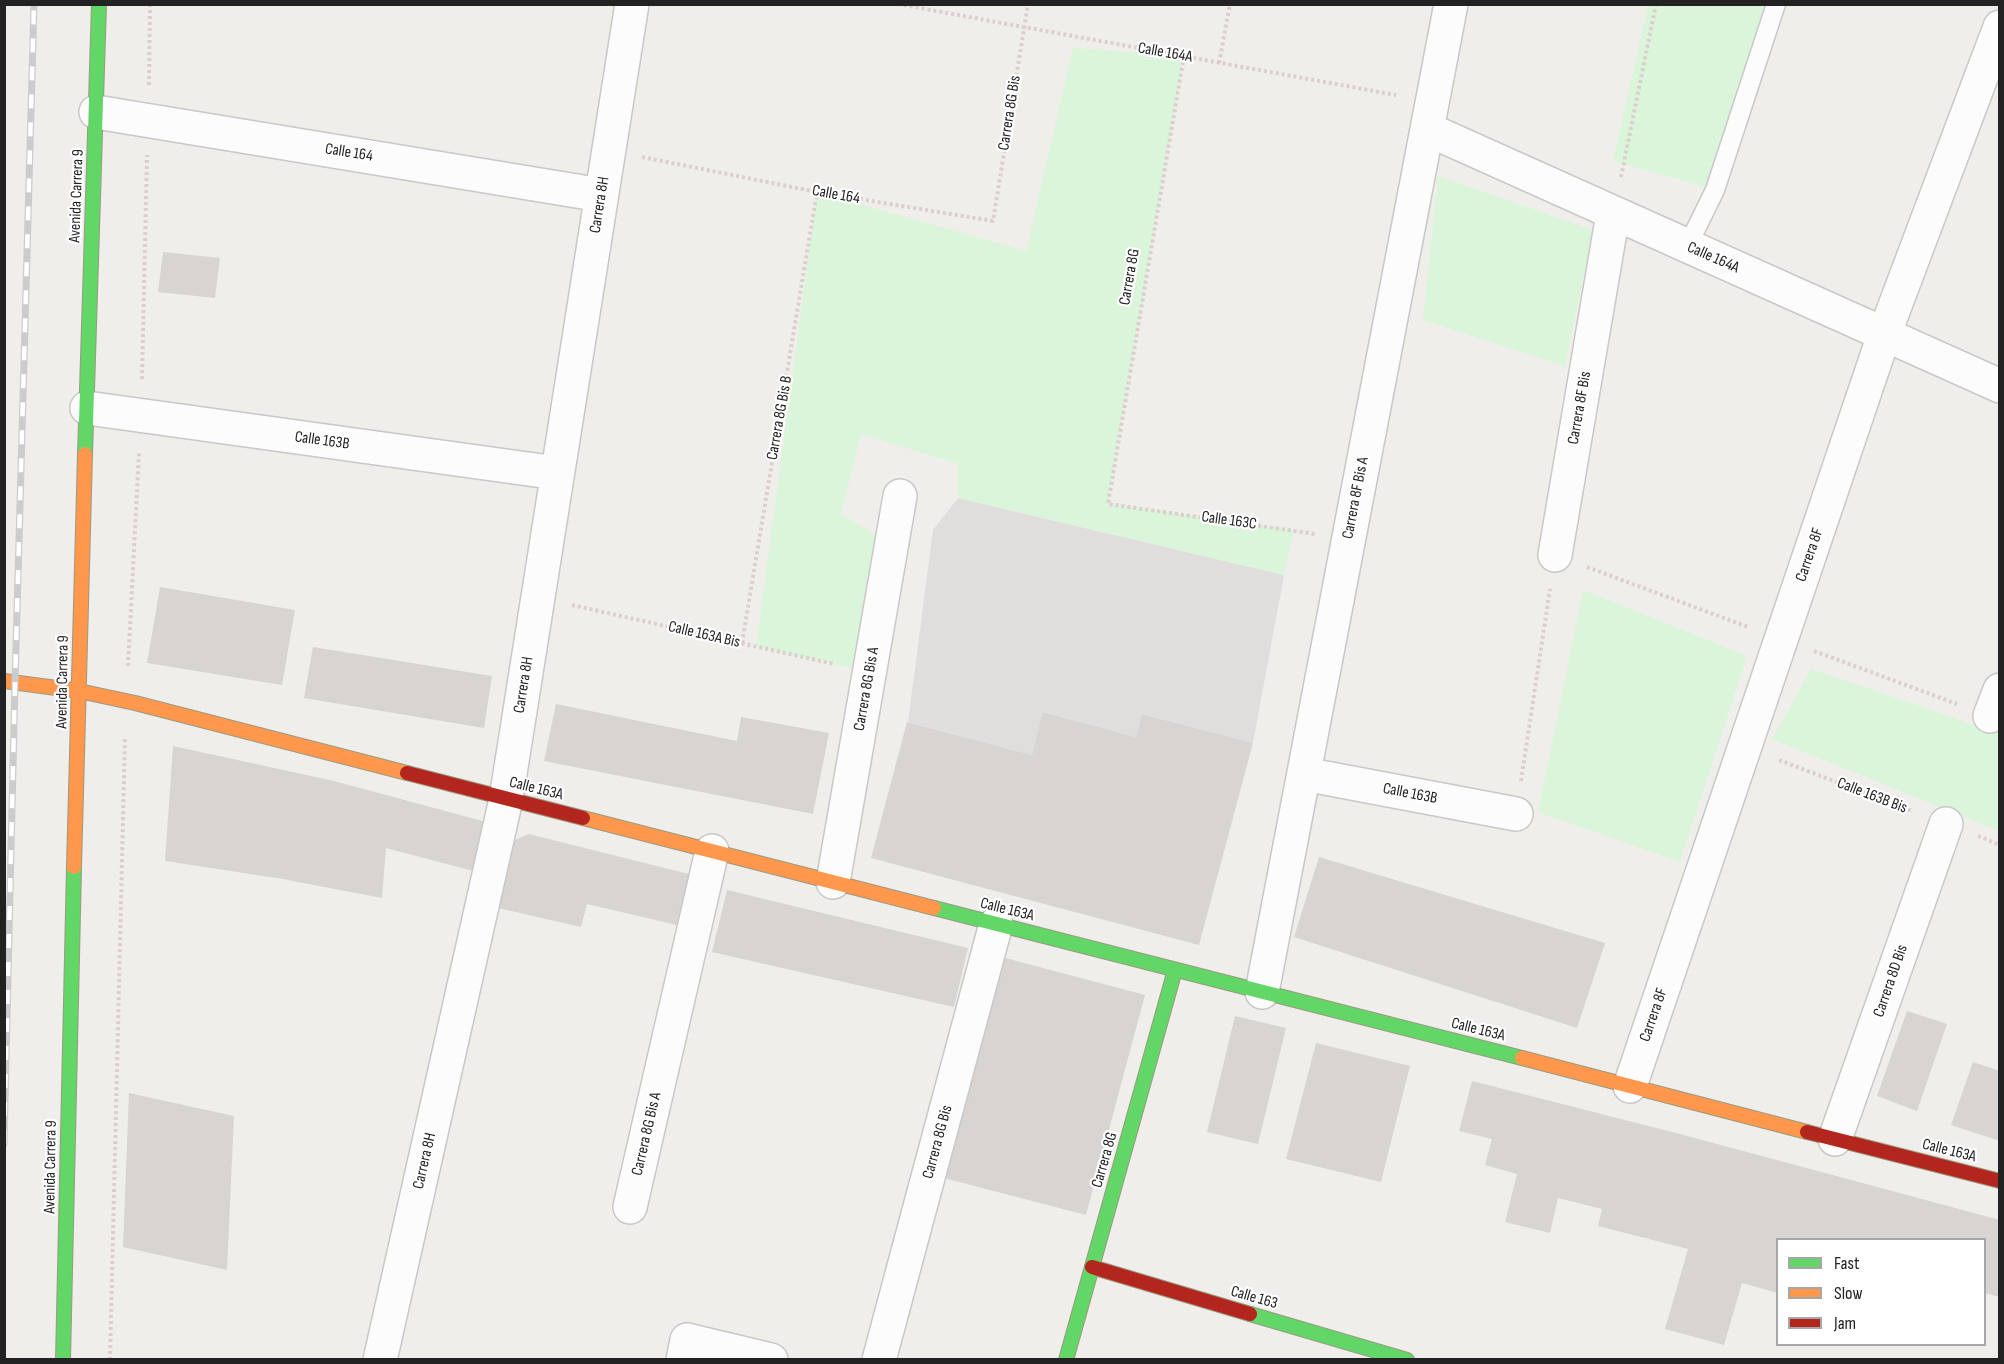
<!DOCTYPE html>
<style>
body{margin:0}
#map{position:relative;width:2004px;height:1364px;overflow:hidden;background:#f0eeeb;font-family:"Sofia Sans Condensed",sans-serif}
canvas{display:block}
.frame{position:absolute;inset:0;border:6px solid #222;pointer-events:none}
.legend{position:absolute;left:1776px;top:1238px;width:210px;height:108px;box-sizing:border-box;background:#fff;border:2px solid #a7a7a7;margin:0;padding:8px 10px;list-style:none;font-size:18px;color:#222}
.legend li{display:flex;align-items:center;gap:12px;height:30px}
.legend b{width:30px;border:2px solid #a7a7a7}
</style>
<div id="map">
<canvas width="2004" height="1364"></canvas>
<div class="frame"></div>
<ul class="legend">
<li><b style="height:8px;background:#63d668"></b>Fast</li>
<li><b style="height:8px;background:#ff974d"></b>Slow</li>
<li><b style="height:8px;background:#b3261e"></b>Jam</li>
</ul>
</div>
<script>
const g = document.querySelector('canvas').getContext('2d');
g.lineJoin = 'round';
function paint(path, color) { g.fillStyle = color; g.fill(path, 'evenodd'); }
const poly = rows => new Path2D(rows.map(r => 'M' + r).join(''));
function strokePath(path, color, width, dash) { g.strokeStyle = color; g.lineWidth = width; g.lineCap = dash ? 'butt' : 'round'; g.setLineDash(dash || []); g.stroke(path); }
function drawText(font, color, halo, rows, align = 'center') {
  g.font = font + ' "Sofia Sans Condensed",sans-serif'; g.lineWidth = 4.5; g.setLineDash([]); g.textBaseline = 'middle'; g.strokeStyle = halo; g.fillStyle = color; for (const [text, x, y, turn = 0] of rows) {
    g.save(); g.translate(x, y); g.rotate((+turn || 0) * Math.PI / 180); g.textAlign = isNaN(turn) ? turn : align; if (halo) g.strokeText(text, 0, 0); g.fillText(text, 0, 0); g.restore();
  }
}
const residential = poly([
 [958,498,1284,575,1253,743,1143,714,1136,737,1044,712,1032,755,908,722,933,530]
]);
const park = poly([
 [1648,5,1776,5,1709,188,1613,161],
 [1073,48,1184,56,1108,503,1294,530,1284,575,958,498,958,464,861,434,841,514,881,538,851,668,756,646,817,192,1026,251],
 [1438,176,1593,230,1565,366,1423,320],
 [1583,590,1747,656,1680,862,1538,812],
 [1811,669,1999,733,1999,831,1772,739]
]);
const building = poly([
 [163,252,220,258,215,298,158,292],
 [160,587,295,610,282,685,147,663],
 [313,647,492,676,484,728,304,698],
 [556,704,737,741,741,717,829,733,813,814,544,761],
 [1043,712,1136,737,1142,714,1253,743,1199,945,871,858,907,722,1032,755],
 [173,746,334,781,486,822,473,871,386,848,382,898,283,879,165,861],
 [529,834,693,875,681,926,587,904,581,927,494,907,510,842],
 [1319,857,1605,943,1577,1028,1294,937],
 [727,890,968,948,954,1007,712,952],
 [998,956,1145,995,1086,1215,940,1177],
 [1907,1011,1947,1024,1917,1111,1877,1096],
 [1235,1016,1286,1028,1258,1144,1207,1132],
 [1316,1043,1410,1066,1381,1182,1286,1159],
 [1973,1062,2000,1071,2000,1141,1951,1125],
 [1472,1081,1680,1134,2000,1220,2000,1297,1984,1293,1984,1239,1778,1239,1778,1293,1742,1283,1724,1345,1665,1329,1688,1249,1598,1226,1602,1209,1558,1198,1550,1233,1505,1222,1517,1174,1485,1165,1492,1139,1459,1131],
 [129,1093,234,1116,227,1270,123,1247]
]);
const path = poly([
 [898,4,1396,95],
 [1184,56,1108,504,1315,534],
 [1219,63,1230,4],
 [149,85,150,4],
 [642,157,817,192,993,221,1028,4],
 [1621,177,1656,4],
 [142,379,147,155],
 [1587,567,1748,627],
 [572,605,834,664],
 [742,643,817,192],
 [1814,651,1957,704],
 [128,666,139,452],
 [1779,760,1912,811],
 [1521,781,1550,589],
 [1978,836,2000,845],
 [110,1360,125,737]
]);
const lane = poly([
 [1687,247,1715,190,1776,4]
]);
const street = poly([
 [96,112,601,195],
 [1427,129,2000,386],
 [87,408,557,473],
 [1555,555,1613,214],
 [1990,716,2000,690],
 [1304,774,1516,814],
 [833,882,900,496],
 [1262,992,1451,4],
 [1630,1086,1884,335,2000,27],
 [1835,1139,1946,824],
 [630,1207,712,851],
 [380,1360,506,799,632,4],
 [683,1360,687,1340,771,1360],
 [879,1360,996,924]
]);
const fast = poly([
 [85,454,99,4],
 [934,908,1522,1058],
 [1250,1314,1407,1360],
 [63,1360,74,867],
 [1066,1360,1175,970]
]);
const slow = poly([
 [4,681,79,691,135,703,407,773],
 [583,818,934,908],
 [74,867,85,454],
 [1522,1058,1807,1132]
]);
const jam = poly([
 [407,773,583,818],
 [1807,1132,2000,1181],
 [1092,1267,1250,1314]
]);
const rail = poly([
 [4,1144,15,683,34,4]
]);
const streetNames = [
 ["Calle 164A",1165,53,10],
 ["Carrera 8G Bis",1010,113,-81],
 ["Calle 164",349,153,9],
 ["Calle 164",836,195,10],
 ["Avenida Carrera 9",77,196,-88],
 ["Carrera 8H",600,205,-81],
 ["Calle 164A",1713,258,24],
 ["Carrera 8G",1130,277,-80],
 ["Carrera 8F Bis",1580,408,-80],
 ["Carrera 8G Bis B",780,418,-80],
 ["Calle 163B",322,441,8],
 ["Carrera 8F Bis A",1356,498,-79],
 ["Calle 163C",1229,521,8],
 ["Carrera 8F",1810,555,-71],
 ["Calle 163A Bis",704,635,13],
 ["Avenida Carrera 9",63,682,-89],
 ["Carrera 8H",524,685,-81],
 ["Carrera 8G Bis A",867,689,-80],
 ["Calle 163A",536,789,14],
 ["Calle 163B",1410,794,11],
 ["Calle 163B Bis",1872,796,21],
 ["Calle 163A",1007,910,14],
 ["Carrera 8D Bis",1891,981,-71],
 ["Carrera 8F",1654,1015,-71],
 ["Calle 163A",1478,1030,14],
 ["Carrera 8G Bis A",647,1134,-77],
 ["Carrera 8G Bis",938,1142,-75],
 ["Calle 163A",1949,1151,14],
 ["Carrera 8G",1105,1160,-74],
 ["Carrera 8H",425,1161,-77],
 ["Avenida Carrera 9",51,1167,-89],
 ["Calle 163",1254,1298,16]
];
paint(residential, '#dfdedc');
paint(park, '#daf5da');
paint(building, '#d7d4d2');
strokePath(lane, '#c9c8c7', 21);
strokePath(street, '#c9c8c7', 36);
strokePath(fast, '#999a82', 16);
strokePath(slow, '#999a82', 16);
strokePath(jam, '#999a82', 16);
strokePath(path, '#dccecd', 4, [3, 3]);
strokePath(lane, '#fdfcfc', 18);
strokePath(street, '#fdfcfc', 33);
strokePath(fast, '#63d668', 14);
strokePath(slow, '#ff974d', 14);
strokePath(jam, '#b3261e', 14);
strokePath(rail, '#ccc', 7);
strokePath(rail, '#fff', 4.5, [14]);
drawText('16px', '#222', '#fff', streetNames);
</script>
